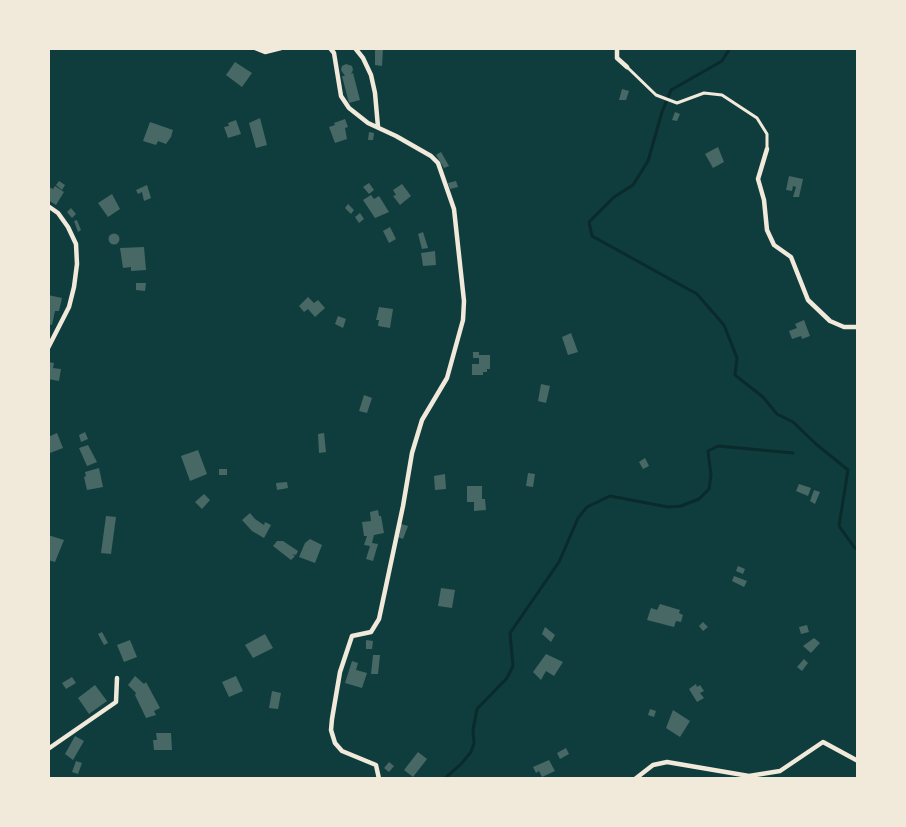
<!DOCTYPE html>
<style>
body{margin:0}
#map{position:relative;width:906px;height:827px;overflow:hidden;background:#0f3d3e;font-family:Poppins,sans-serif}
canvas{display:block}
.frame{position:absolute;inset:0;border:50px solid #f1e9da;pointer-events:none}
</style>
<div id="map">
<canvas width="906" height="827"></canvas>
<div class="frame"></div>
</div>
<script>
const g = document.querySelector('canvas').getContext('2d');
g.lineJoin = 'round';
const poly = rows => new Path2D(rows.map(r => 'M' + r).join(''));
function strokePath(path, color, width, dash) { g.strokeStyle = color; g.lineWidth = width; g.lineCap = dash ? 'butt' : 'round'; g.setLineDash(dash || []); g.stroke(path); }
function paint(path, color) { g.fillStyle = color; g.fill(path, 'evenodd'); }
const stream = poly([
 [730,48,722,61,671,90,662,112,648,161,633,185,614,197,589,222,592,236,697,294,724,325,737,358,735,375,763,397,777,414,793,422,816,444,848,470,839,526,854,547,858,550],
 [444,779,461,764,471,752,474,743,473,730,477,709,507,678,513,666,510,633,559,562,578,518,587,507,610,496,668,507,681,506,699,499,709,489,711,475,708,451,718,446,793,453]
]);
const building = poly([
 [375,49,383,49,382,66,375,65],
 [235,62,252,73,242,87,226,75],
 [346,64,352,66,353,70,351,74,353,73,360,100,349,103,342,76,345,76,341,70,342,66],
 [622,89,629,91,626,100,619,100],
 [675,112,680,114,677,121,672,120],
 [260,118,267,145,256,148,249,123],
 [345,119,348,127,345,128,347,139,335,143,329,127,335,125,334,123],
 [236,120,241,134,228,138,224,127,229,126,228,123],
 [150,122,173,130,171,137,166,144,158,141,156,145,143,141],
 [369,132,374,133,373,140,368,140],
 [718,147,724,162,713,168,705,154],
 [441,152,449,166,444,168,436,155],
 [789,176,803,179,799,197,793,197,796,187,793,186,792,191,786,190],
 [59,181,65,185,62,190,56,185],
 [456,181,458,187,450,189,448,183],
 [369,183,374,190,369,194,363,187],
 [402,184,411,196,400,205,393,196,396,195,393,190],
 [147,185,151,198,144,201,142,192,138,194,136,190],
 [55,186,64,192,56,205,48,200,48,189,49,187,53,189],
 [112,194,120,209,108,217,98,203],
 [371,195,374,199,379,196,389,212,375,218,363,200],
 [348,204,354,210,351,214,345,208],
 [71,208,76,214,72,218,67,212],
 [360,213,364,219,359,223,355,217],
 [77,220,81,230,78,232,74,221],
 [390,227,396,239,389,243,383,231],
 [423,232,428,248,422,249,418,234],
 '108.5 239a5.5 5.5 0 1 1 11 0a5.5 5.5 0 1 1-11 0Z',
 [144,247,146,270,131,271,131,267,123,268,120,248],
 [435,251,436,265,423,266,421,253],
 [136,283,146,283,145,291,136,290],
 [48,295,62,298,59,311,55,311,52,325,48,324],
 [308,297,314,303,318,300,325,308,315,317,308,309,304,312,299,306],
 [379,307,393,309,390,328,378,326,379,320,376,320],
 [338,316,346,319,343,328,335,324],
 [804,320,810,336,802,339,801,336,792,339,789,331,797,328,795,324],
 [571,333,578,352,568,355,562,337],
 [473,352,479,352,479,355,490,355,490,369,487,369,487,372,483,372,483,375,472,375,472,364,479,364,479,358,473,358],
 [48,362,54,363,53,368,61,369,59,381,48,379],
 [541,384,550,386,546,403,538,401],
 [364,395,372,398,367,413,359,411],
 [85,432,88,439,81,442,79,435],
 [57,433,63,448,50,453,48,437],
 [324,433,326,452,319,453,318,434],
 [88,445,97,462,87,466,79,448],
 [198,450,207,474,190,481,181,456],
 [645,458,649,466,643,469,639,462],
 [99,468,103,487,87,490,84,477,86,476,85,472],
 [219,469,227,469,227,475,219,475],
 [528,473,535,474,533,487,526,486],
 [445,474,446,489,435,490,434,476],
 [287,482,288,488,277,490,276,483],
 [799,484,811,488,808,496,796,491],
 [467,486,482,486,482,499,485,499,486,510,474,511,474,502,467,502],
 [814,490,820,492,815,504,810,501],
 [204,494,210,500,202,509,195,502],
 [378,510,379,516,381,516,384,533,374,535,372,543,378,544,373,561,366,559,370,546,364,545,367,536,364,536,362,522,371,521,370,512],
 [250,513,255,519,264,525,265,522,271,525,264,538,252,531,242,520],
 [106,516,116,517,111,554,101,553],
 [401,524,408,526,403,539,398,537,400,534,398,533],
 [48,535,64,540,55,562,48,560],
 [310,539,322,545,315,563,299,557,305,543],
 [277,541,283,541,298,551,296,555,292,554,295,556,291,560,273,546],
 [738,566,745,569,743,574,736,571],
 [734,576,747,581,744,587,732,581],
 [441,588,455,590,452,608,438,606],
 [660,604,680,610,679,613,683,615,681,622,676,621,674,627,647,620,651,608,657,610],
 [703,622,708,627,703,631,699,626],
 [807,625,809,632,801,634,799,627],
 [545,627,555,635,551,642,542,634],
 [102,632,108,643,104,645,98,634],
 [265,634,273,648,253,658,245,645],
 [814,638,820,643,811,653,803,646],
 [130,640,137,657,124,662,117,645],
 [366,640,373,641,372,649,366,649],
 [546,654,563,662,554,676,546,671,541,680,533,672],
 [373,655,380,655,378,674,371,674],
 [804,659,808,663,802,671,797,667],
 [352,661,358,663,356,670,367,673,362,688,345,683],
 [135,676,144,684,146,682,160,708,154,711,156,715,146,718,135,695,136,693,128,685],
 [236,676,243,691,229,697,222,682],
 [72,677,76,683,66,689,62,683],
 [696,684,697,687,700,685,704,691,700,693,704,698,697,702,689,689],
 [95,685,107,701,89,714,78,698],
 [272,691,281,693,278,709,269,708],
 [650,709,656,711,654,717,648,715],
 [673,710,690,721,680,737,666,728],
 [156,733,171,733,172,750,154,750,153,740,157,740],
 [75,736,84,741,73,760,65,754],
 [566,748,569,754,560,759,557,753],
 [418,752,427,759,413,777,404,770],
 [549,760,555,771,542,777,539,771,536,773,533,767],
 [76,761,82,763,78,774,72,772],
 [389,762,394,766,389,772,384,768]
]);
const pedestrian = poly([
 [627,67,656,95,677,103,704,93,722,95,757,118,767,134,767,149]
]);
const minor = poly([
 [255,48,265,52,281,48],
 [330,48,334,53,341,96,349,108,368,123,396,136,431,156,438,163,454,209,464,301,463,320,447,378,422,420,412,453,403,506,379,619,371,632,352,636,340,672,332,719,331,730,335,743,342,751,376,765,379,779],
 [355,48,363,58,371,75,375,93,378,127],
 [617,48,617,58,627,67],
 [767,149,758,179,764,200,767,230,774,245,791,257,808,300,830,321,844,327,858,327],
 [48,206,58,213,68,227,76,244,77,264,74,287,69,307,48,348],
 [48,749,116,702,117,678],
 [635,779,653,765,667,762,749,776,780,771,823,742,858,761]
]);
strokePath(stream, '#0a2a2b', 3);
paint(building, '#486865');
strokePath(pedestrian, '#f1e9da', 3);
strokePath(minor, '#f1e9da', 4.5);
</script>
